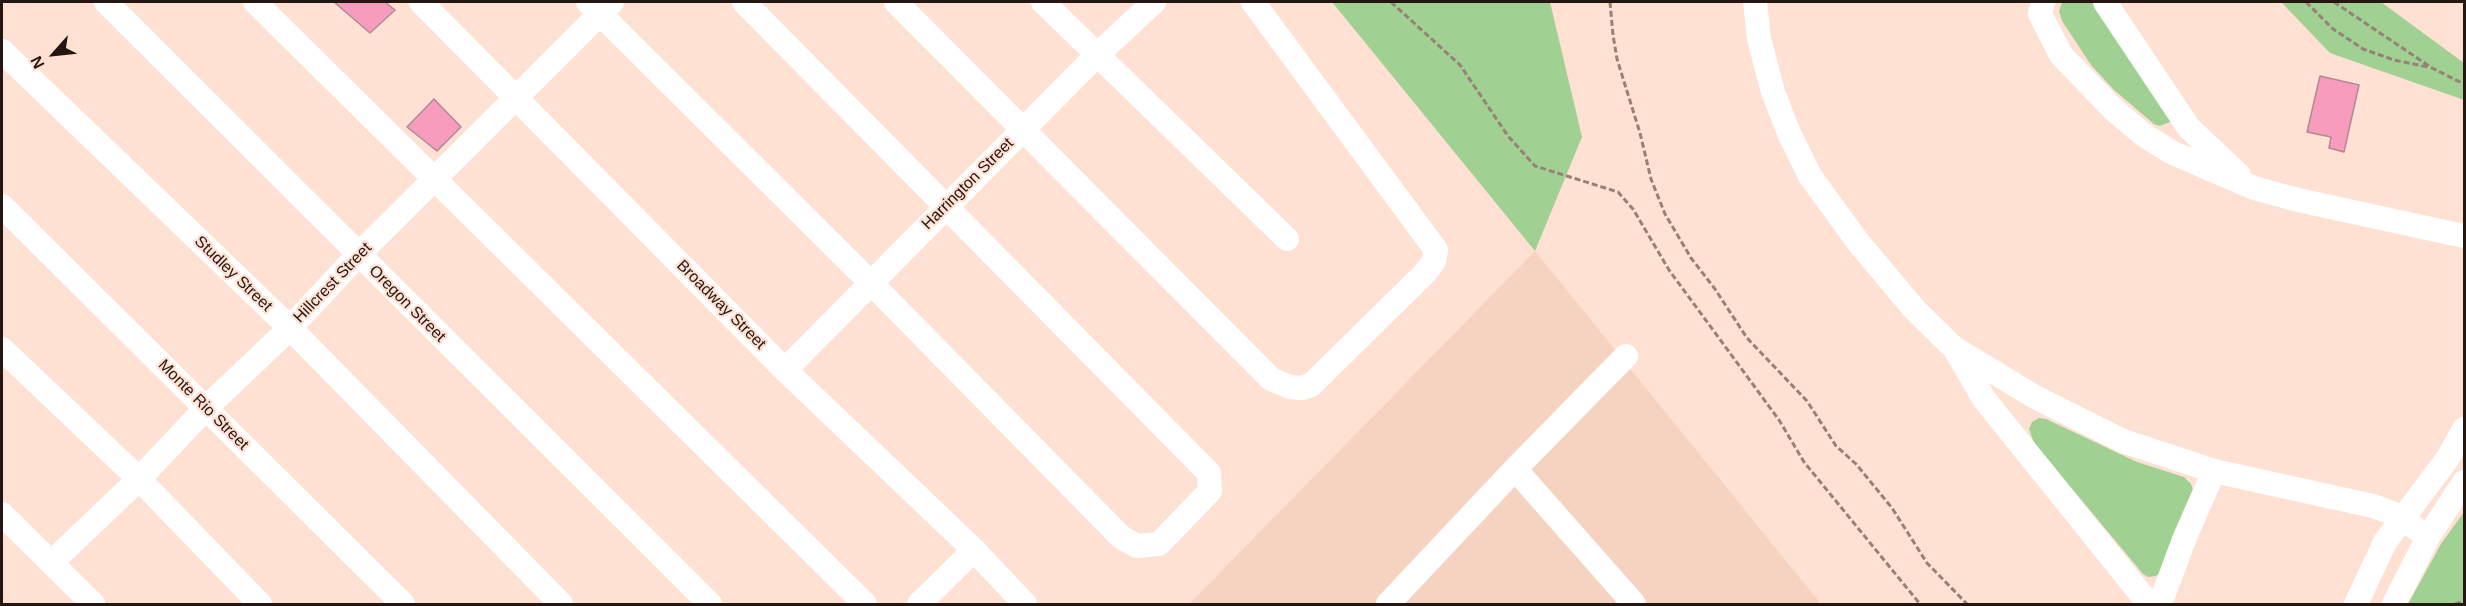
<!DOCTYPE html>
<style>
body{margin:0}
#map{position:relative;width:2466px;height:606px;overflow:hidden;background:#ffe1d3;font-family:Helvetica,sans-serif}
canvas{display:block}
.frame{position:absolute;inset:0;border:3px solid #241711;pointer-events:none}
.north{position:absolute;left:24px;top:24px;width:60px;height:60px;-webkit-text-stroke:4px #ffe1d3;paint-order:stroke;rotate:243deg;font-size:16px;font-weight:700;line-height:24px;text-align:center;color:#241711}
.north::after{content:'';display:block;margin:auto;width:21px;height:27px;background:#241711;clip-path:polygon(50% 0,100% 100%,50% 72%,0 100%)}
</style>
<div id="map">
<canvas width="2466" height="606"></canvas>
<div class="frame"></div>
<div class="north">N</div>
</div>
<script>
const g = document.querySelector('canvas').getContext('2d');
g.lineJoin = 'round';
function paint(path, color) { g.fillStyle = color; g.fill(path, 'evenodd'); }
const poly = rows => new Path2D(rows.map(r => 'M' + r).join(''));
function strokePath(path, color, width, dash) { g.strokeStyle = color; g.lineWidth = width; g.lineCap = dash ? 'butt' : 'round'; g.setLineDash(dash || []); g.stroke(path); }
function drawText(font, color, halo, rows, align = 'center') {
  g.font = font + ' Helvetica,sans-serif'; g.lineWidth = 4.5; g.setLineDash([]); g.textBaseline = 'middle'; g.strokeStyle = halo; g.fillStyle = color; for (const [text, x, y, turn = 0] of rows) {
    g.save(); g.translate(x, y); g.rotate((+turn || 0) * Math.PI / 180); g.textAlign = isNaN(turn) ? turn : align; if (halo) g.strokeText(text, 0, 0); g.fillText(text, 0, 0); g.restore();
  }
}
const built = poly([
 [1535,251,1821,604,1189,604]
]);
const green = poly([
 [1332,2,1550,2,1582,137,1535,251],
 [2062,2,2099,2,2172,118,2170,122,2160,126,2154,124,2114,90,2091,65,2062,21,2059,11],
 [2281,2,2381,2,2464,63,2464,100,2330,53],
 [2039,418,2046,419,2137,462,2184,477,2191,484,2193,490,2161,572,2156,576,2148,577,2143,574,2034,443,2029,429,2032,422],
 [2464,512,2464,604,2408,604,2441,544]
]);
const building = poly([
 [334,2,385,2,395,10,370,33,334,2],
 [2320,76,2359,85,2344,152,2329,148,2331,137,2307,132,2320,76],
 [434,99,461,127,437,151,407,127,434,99]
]);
const path = poly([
 [1391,2,1460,65,1508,136,1535,166,1618,192,1633,209,1669,270,1779,420,1804,462,1920,604],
 [1610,2,1613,35,1617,59,1640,133,1651,179,1665,214,1691,258,1715,289,1747,338,1807,401,1836,446,1856,464,1892,508,1927,563,1967,604],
 [2306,2,2333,29,2363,49,2394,60,2428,67],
 [2334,2,2432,68,2464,84],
 [2455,604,2464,601]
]);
const minor = poly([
 [106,2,710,604],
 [255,2,865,604],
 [421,2,785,370,974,550,1025,604],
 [588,2,871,283,1121,537,1137,546,1159,544,1210,491,1209,473,744,2],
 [896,2,1271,379,1290,387,1302,388,1311,385,1425,273,1434,261,1436,250,1253,2],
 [1043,2,1287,239],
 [1755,2,1759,39,1773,92,1789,133,1810,176,1858,242,1915,310,1954,348,2035,397,2123,441,2214,471,2373,506,2395,514,2428,537],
 [2043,2,2040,14,2061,55,2114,110,2144,135,2171,152,2254,188,2298,200,2464,236],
 [2105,2,2189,128,2239,175],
 [2,51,290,328,561,604],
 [2,206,403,604],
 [2,349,139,479,260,604],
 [1956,351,1984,399,2149,604],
 [785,370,1097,55,1154,2],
 [1515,469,1634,604],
 [2,514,93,604],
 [52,562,139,479,206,408,290,328,358,255,612,2],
 [919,604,974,550],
 [1388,604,1515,469,1626,356],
 [2160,604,2185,537,2214,471],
 [2356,604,2385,542,2448,458,2464,429],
 [2394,604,2428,537,2464,482]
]);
const streetNames = [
 ["Harrington Street",968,184,-45],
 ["Studley Street",233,274,44],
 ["Hillcrest Street",333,283,-46],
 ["Oregon Street",407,304,45],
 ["Broadway Street",721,305,45],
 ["Monte Rio Street",203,405,45]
];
paint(built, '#f6d3c1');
paint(green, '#a1d093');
paint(building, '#f79cbc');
strokePath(building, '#af8a96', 1.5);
strokePath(path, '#978177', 3, [6, 3]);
strokePath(minor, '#fff', 24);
drawText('16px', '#241711', '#ffe1d3', streetNames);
</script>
